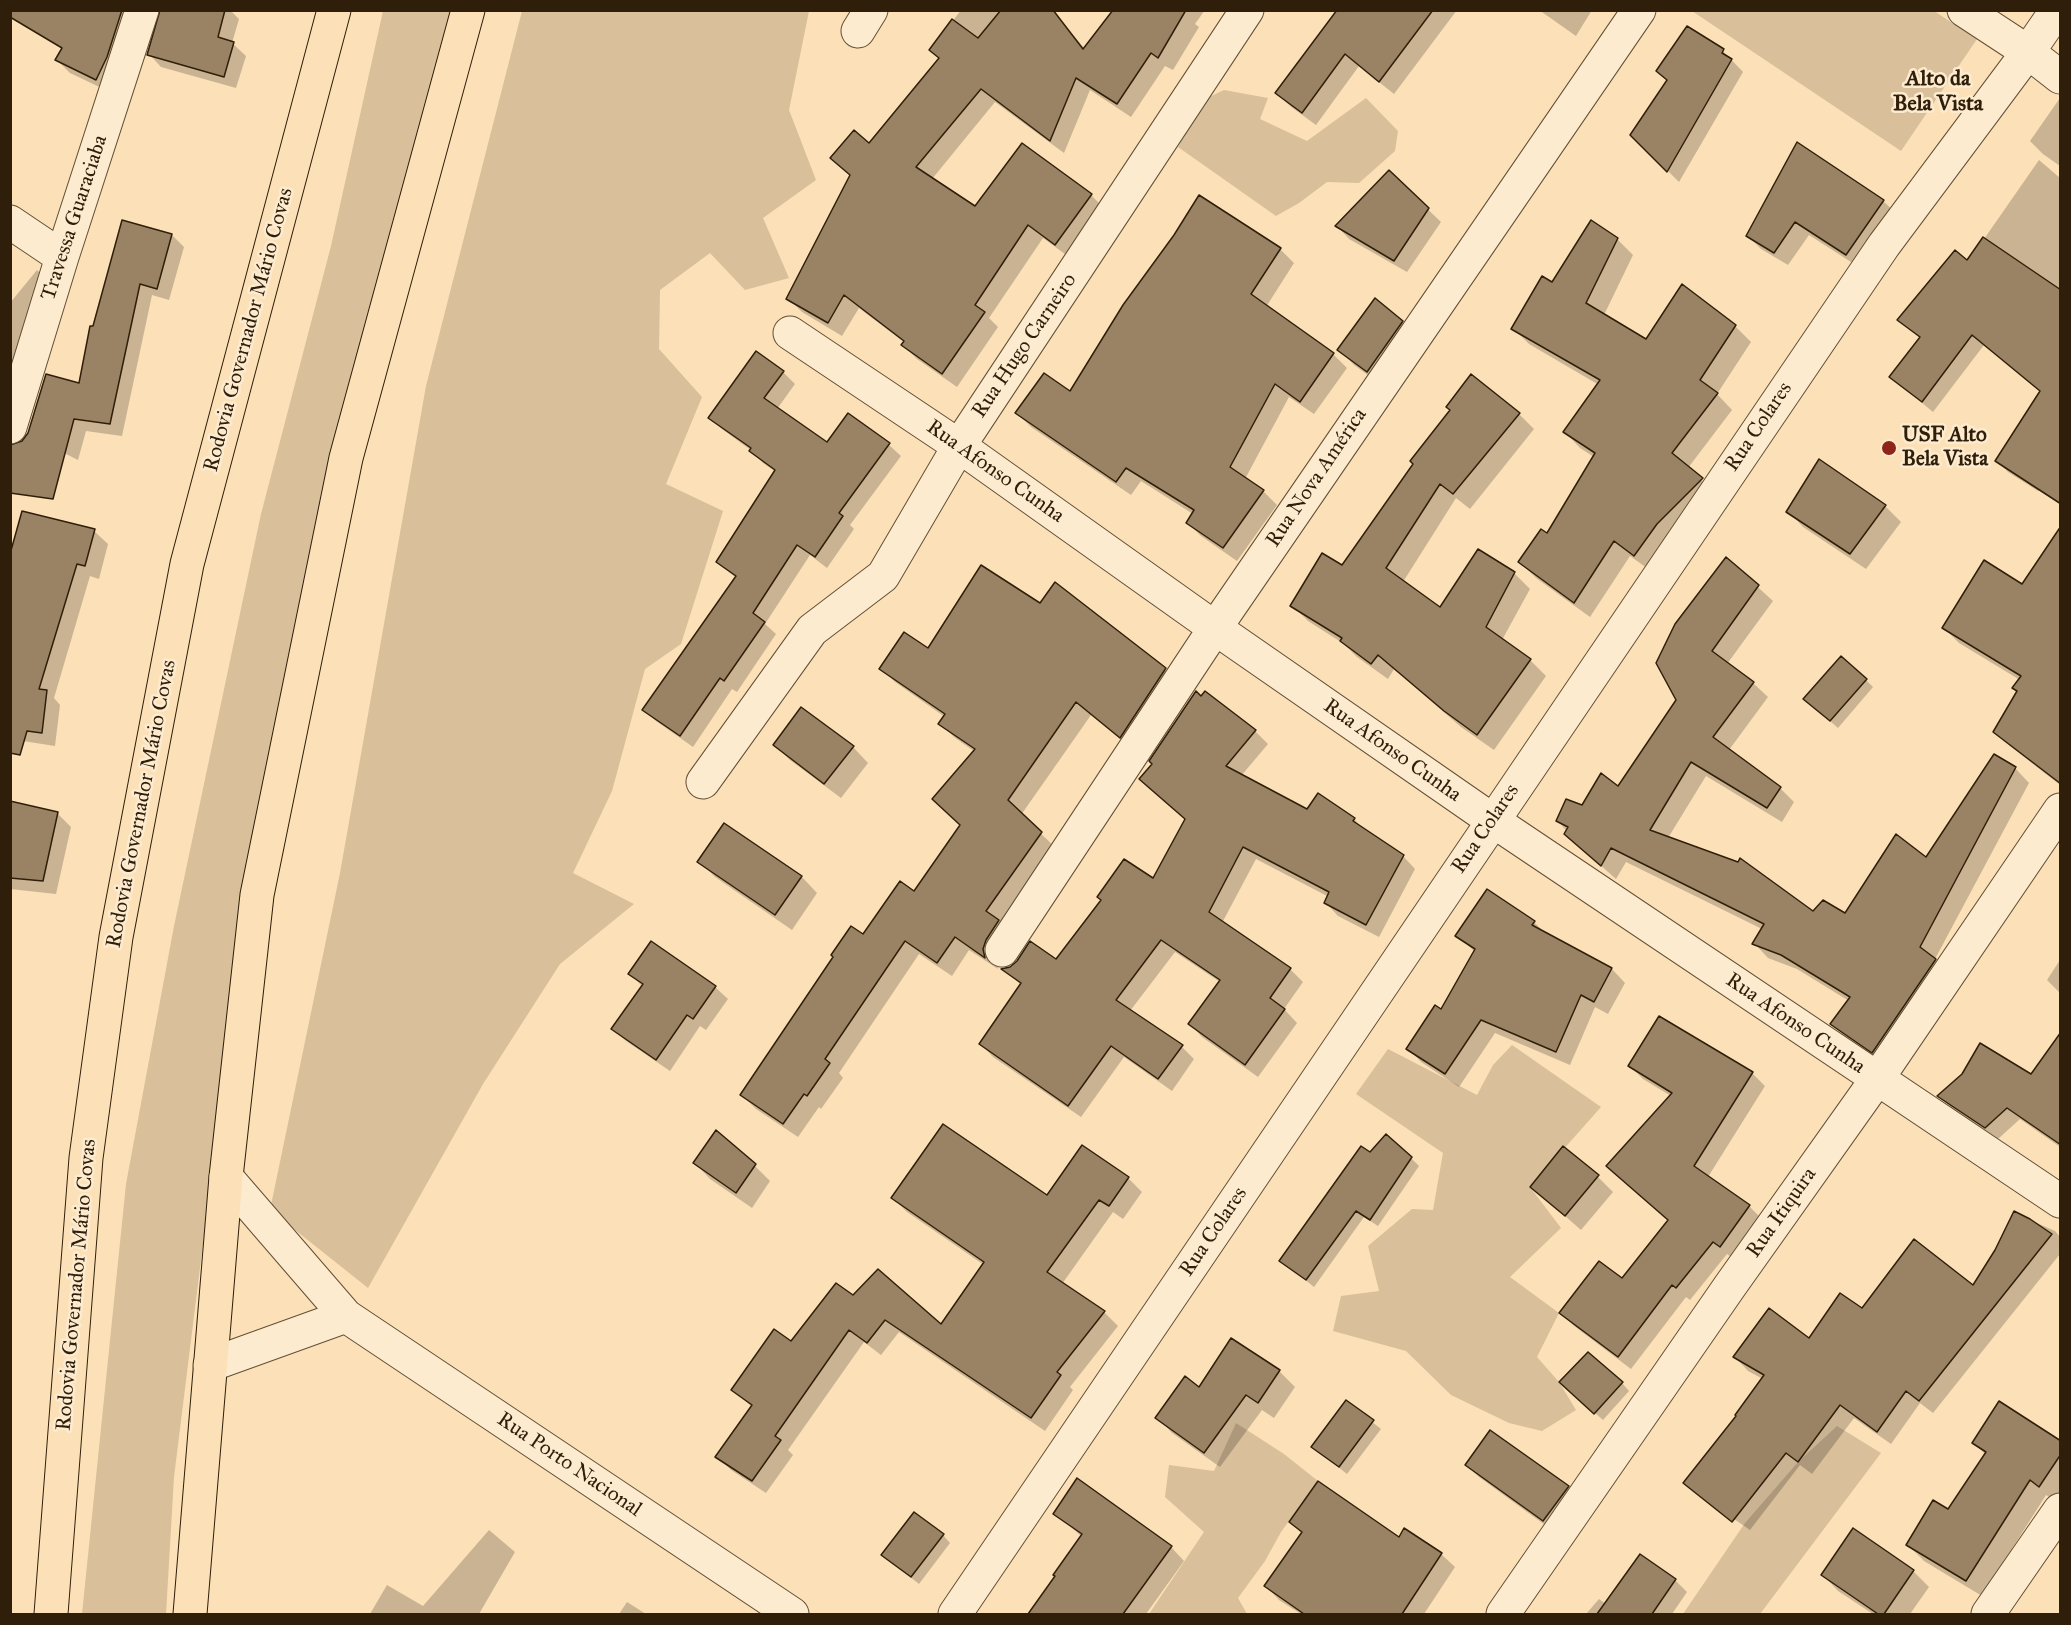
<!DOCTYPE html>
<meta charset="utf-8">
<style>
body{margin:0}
#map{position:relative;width:2071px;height:1625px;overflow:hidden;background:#fce0b7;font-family:"IM FELL Great Primer",serif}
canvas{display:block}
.frame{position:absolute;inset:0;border:12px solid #2f1f0a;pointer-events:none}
</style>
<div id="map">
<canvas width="2071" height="1625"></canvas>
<div class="frame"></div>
</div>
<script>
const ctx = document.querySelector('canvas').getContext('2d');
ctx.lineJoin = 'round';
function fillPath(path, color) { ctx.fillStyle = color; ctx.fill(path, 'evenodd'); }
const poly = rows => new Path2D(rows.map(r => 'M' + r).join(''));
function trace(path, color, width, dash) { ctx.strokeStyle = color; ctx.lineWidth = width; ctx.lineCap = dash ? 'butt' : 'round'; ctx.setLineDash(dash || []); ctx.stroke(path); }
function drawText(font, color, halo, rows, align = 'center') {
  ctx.font = font + ' "IM FELL Great Primer",serif'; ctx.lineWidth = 5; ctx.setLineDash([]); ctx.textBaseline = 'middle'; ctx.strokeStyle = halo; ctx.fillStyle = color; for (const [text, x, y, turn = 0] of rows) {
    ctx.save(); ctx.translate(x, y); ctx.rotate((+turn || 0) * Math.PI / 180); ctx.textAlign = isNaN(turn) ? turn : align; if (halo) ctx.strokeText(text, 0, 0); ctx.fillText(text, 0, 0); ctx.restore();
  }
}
const green = poly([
 [383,11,464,11,237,970,174,1477,166,1614,82,1614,126,1184,174,926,261,514,331,246],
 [522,11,809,11,789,110,816,180,763,218,789,278,745,290,710,253,660,290,659,349,702,397,666,484,723,511,681,644,645,669,612,791,573,873,634,904,560,964,483,1084,368,1288,270,1210,340,873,426,386],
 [1692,11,1934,11,1977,39,1901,151],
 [1224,90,1268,98,1260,119,1307,141,1366,98,1398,131,1395,151,1359,183,1327,182,1299,203,1276,216,1178,147,1193,115,1205,99],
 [1512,1045,1601,1107,1530,1187,1561,1228,1510,1277,1559,1313,1537,1357,1559,1382,1576,1410,1542,1431,1509,1423,1451,1395,1406,1351,1333,1331,1341,1296,1379,1291,1368,1246,1412,1209,1433,1210,1443,1153,1356,1094,1388,1049,1477,1095,1493,1065],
 [1236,1423,1284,1454,1318,1481,1281,1532,1265,1561,1238,1598,1247,1614,1149,1614,1204,1532,1165,1497,1169,1465,1214,1471],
 [1837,1426,1881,1453,1760,1614,1683,1614,1745,1523,1798,1462]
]);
const shadow = poly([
 [82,10,141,10,108,91,70,73,57,60],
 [162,10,230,10,239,19,232,43,246,56,236,88,161,67,149,54],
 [961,10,1049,10,1068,29,1085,49,1115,10,1205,10,1195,24,1199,27,1173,70,1165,66,1131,117,1090,90,1064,153,995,102,932,179,976,208,1091,195,1105,209,1069,257,1043,238,989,318,998,327,957,387,917,359,903,345,905,343,859,308,842,336,802,312,788,298,851,176,832,158,869,145,940,59,931,50],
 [1338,10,1457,10,1394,94,1359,66,1316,125,1290,106,1277,93],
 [1539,10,1592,10,1576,36],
 [1687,28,1723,51,1743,72,1679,182,1632,135,1668,81,1658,71],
 [2060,98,2060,166,2043,154,2030,141],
 [1798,144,1883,201,1897,214,1864,262,1851,262,1809,235,1788,265,1761,249,1748,236],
 [2039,160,2060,178,2060,457,2038,491,2008,472,1997,461,2041,392,1984,345,1933,412,1891,377,1921,339,1899,320,1968,262],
 [1389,172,1441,222,1407,272,1349,239,1337,226],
 [172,235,184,247,169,300,152,295,122,436,86,431,78,460,42,442,80,385,92,328],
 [1617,239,1633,255,1604,315,1647,341,1735,326,1751,342,1717,394,1732,410,1688,468,1717,495,1651,571,1630,556,1590,617,1536,578,1520,562,1548,536,1594,457,1580,448,1565,432,1599,385,1529,344,1513,328,1553,284],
 [1280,249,1294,263,1266,307,1333,354,1347,368,1314,414,1289,397,1245,479,1263,491,1277,505,1237,561,1201,536,1187,522,1193,514,1141,481,1131,495,1031,427,1017,413,1070,393],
 [37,270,53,285,10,427,10,303],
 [1402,322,1418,337,1383,386,1354,365,1339,349],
 [783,372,795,384,777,409,827,444,848,415,889,445,901,456,850,525,854,529,827,568,810,555,765,624,776,634,737,692,732,689,693,747,656,721,644,710,736,578,717,562,776,472,763,463,752,451,722,429,710,418],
 [1519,414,1534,429,1470,509,1456,498,1403,582,1441,609,1514,573,1530,589,1502,640,1530,660,1546,676,1494,750,1461,727,1394,669,1388,679,1357,657,1344,644,1308,621,1292,605,1343,567],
 [1885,506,1901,522,1866,569,1803,527,1788,511],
 [2060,529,2060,785,2010,746,1995,731,2018,692,2020,680,1959,643,1944,628,2022,586],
 [94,531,108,544,99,579,90,576,54,698,60,705,55,746,10,739,14,547],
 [1727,559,1773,601,1727,664,1753,683,1768,697,1729,750,1780,788,1794,802,1782,822,1706,776,1668,838,1813,913,1846,915,1926,860,2015,768,2029,783,1935,959,1950,974,1887,1066,1846,1038,1832,1024,1849,1001,1797,969,1768,958,1754,943,1762,929,1626,862,1616,879,1581,848,1558,821,1618,788,1678,700],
 [1041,605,1165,670,1179,684,1134,750,1091,715,1021,815,1055,847,997,964,998,969,969,950,952,976,919,954,839,1073,843,1078,821,1109,819,1107,798,1137,756,1109,742,1095,863,936,914,893,962,826,975,752,954,737,940,723,945,717,895,682,881,668],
 [1866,680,1873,687,1838,728,1813,706],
 [1205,693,1255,731,1268,744,1241,776,1307,811,1318,795,1354,819,1367,833,1403,856,1415,869,1379,937,1338,916,1326,903,1329,897,1256,859,1222,923,1290,969,1303,982,1284,1009,1297,1023,1258,1077,1202,1037,1190,1024,1220,982,1175,952,1130,1011,1182,1047,1194,1059,1172,1091,1124,1057,1081,1117,993,1057,981,1044,1021,985,1004,970,1057,961,1153,880,1186,820,1154,764],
 [775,745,853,747,868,763,841,798,790,760],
 [10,804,57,813,71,827,56,894,10,889],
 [725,825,802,877,817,893,792,930,715,877,699,861],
 [1534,922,1547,935,1612,969,1625,983,1608,1014,1595,1007,1570,1065,1495,1033,1459,1087,1421,1062,1408,1048,1442,1011,1475,952,1457,935],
 [2060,960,2060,993,2047,980],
 [630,974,715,987,728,999,706,1030,700,1026,670,1071,626,1041,613,1029,643,987],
 [2060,1047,2060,1147,2020,1119,1998,1139,1951,1108,1939,1096,2032,1076],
 [1630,1066,1752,1073,1765,1086,1708,1177,1749,1206,1762,1219,1734,1259,1727,1254,1690,1300,1686,1297,1631,1369,1574,1326,1561,1313,1622,1280,1669,1221,1671,1096,1643,1079],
 [1082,1147,1128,1178,1142,1192,1123,1219,1113,1212,1062,1284,1104,1312,1118,1326,1070,1387,1073,1390,1045,1431,899,1332,881,1355,864,1342,788,1450,793,1455,766,1493,731,1470,717,1456,752,1407,733,1390,791,1343,853,1297,941,1326,984,1265,907,1212,893,1198,1047,1197],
 [1370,1154,1411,1158,1419,1166,1378,1226,1364,1217,1314,1287,1281,1260],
 [695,1163,755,1166,770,1181,752,1208,710,1179],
 [1598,1177,1613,1192,1581,1230,1532,1187],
 [2014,1213,2055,1231,2060,1237,2060,1254,1933,1413,1920,1403,1891,1444,1854,1418,1812,1474,1800,1465,1750,1530,1699,1495,1738,1416,1763,1379,1748,1371,1735,1357,1809,1340,1862,1310,1974,1287,1997,1251],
 [1279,1371,1295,1387,1274,1418,1262,1410,1220,1467,1172,1433,1157,1417,1200,1389],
 [1622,1383,1629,1391,1603,1420,1569,1390],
 [1347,1402,1381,1429,1347,1474,1313,1447],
 [1974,1443,2060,1443,2060,1493,2056,1501,2046,1495,1982,1596,1924,1561,1908,1545,1949,1511,1986,1455],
 [1467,1465,1568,1487,1580,1500,1556,1533,1479,1477],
 [1061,1518,1171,1547,1184,1561,1146,1614,1029,1614,1082,1537],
 [1291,1522,1399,1539,1441,1554,1455,1567,1424,1614,1301,1614,1279,1600,1266,1586,1302,1534],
 [489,1530,515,1552,479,1614,370,1614,387,1585,423,1606],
 [1853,1530,1913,1571,1929,1587,1910,1614,1873,1614,1838,1591,1823,1575],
 [943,1535,950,1543,919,1584,891,1562],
 [1675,1580,1687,1592,1672,1614,1586,1614,1599,1599,1606,1604],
 [627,1602,646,1614,619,1614]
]);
const building = poly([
 [10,10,122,10,107,57,96,80,55,60,62,48,10,17,10,10],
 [160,10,225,10,218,37,234,42,224,77,147,55,160,10],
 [1001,10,1053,10,1083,49,1113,10,1186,10,1158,58,1151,53,1117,104,1076,78,1050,141,981,89,916,167,975,206,1022,143,1092,194,1055,245,1028,225,975,305,985,312,942,374,901,345,904,341,844,295,828,323,786,299,850,175,830,158,854,130,869,143,939,58,929,50,952,19,978,38,1001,10],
 [1337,10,1433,10,1379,82,1345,54,1302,113,1275,93,1337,10],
 [1687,26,1724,49,1722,53,1732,59,1667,172,1630,135,1667,80,1656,71,1687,26],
 [1797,142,1884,200,1846,255,1795,222,1774,253,1746,236,1797,142],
 [1389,170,1429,208,1394,261,1335,226,1389,170],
 [1199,195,1281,248,1251,294,1334,353,1300,402,1275,384,1230,467,1264,490,1223,548,1186,523,1194,510,1126,468,1116,482,1015,413,1044,373,1070,391,1123,305,1174,235,1199,195],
 [122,220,172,234,157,289,140,284,110,424,74,419,53,499,10,493,10,445,22,441,28,433,46,374,79,383,90,326,93,326,122,220],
 [1591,220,1618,238,1586,303,1646,339,1682,284,1736,325,1700,380,1718,393,1672,453,1703,478,1657,524,1634,556,1614,541,1574,603,1518,562,1541,529,1547,533,1595,453,1563,432,1600,380,1511,329,1542,276,1552,282,1591,220],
 [1983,237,2061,290,2061,504,1995,461,2040,391,1972,335,1922,402,1889,377,1920,337,1897,320,1955,250,1967,260,1983,237],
 [1375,298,1403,321,1367,372,1337,350,1375,298],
 [756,351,784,371,764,398,827,442,848,413,890,443,839,513,843,516,815,557,797,545,753,613,765,622,724,681,720,678,680,736,642,710,736,576,716,562,775,470,749,451,751,448,708,418,756,351],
 [1471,374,1520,413,1453,494,1440,484,1386,568,1440,607,1478,549,1515,572,1486,627,1531,659,1477,735,1444,711,1378,655,1371,664,1340,641,1342,638,1290,606,1322,553,1342,565,1413,464,1410,461,1450,410,1446,407,1471,374],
 [1819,459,1886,505,1850,554,1786,512,1819,459],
 [22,511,95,529,85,566,77,564,39,689,47,690,42,733,27,731,20,755,10,753,10,554,22,511],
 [2061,526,2061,784,1993,732,2017,691,2012,688,2021,676,1942,628,1984,560,2022,584,2061,526],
 [1726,557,1759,585,1712,651,1754,682,1713,737,1781,787,1767,808,1691,762,1650,830,1738,862,1740,858,1813,911,1823,900,1845,913,1896,834,1926,857,1994,754,2016,767,1920,947,1936,959,1872,1053,1830,1024,1850,997,1781,955,1752,944,1764,924,1611,848,1601,866,1564,834,1568,827,1556,821,1566,799,1582,805,1601,773,1618,786,1676,700,1656,663,1675,624,1726,557],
 [981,565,1040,603,1055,582,1166,668,1120,738,1076,702,1008,800,1042,832,986,911,999,920,986,940,983,949,985,958,955,937,937,963,905,941,825,1059,830,1063,807,1096,804,1094,783,1124,740,1095,833,957,831,955,851,926,863,934,900,881,914,891,960,825,932,799,975,749,938,724,945,714,879,669,904,632,928,648,981,565],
 [1841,656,1867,679,1830,721,1803,699,1841,656],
 [1196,691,1201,696,1205,691,1256,730,1226,766,1307,809,1318,793,1355,818,1353,821,1404,855,1366,925,1324,903,1329,892,1243,847,1209,912,1291,968,1270,998,1285,1009,1245,1065,1188,1024,1220,980,1161,940,1116,1000,1183,1045,1158,1079,1111,1046,1068,1106,979,1044,1021,983,1001,969,1010,967,1017,961,1030,941,1056,959,1101,900,1097,897,1124,859,1153,878,1185,819,1139,779,1152,764,1149,761,1196,691],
 [801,707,854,746,824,784,773,745,801,707],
 [10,801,58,812,43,881,10,878,10,801],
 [724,823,802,876,775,915,697,862,724,823],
 [1487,889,1535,921,1532,925,1612,968,1594,1002,1581,995,1556,1052,1481,1020,1445,1074,1406,1049,1435,1005,1441,1009,1475,949,1455,936,1487,889],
 [651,941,716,986,693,1019,687,1015,656,1060,611,1029,643,984,628,974,651,941],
 [1659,1016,1753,1072,1694,1166,1750,1205,1720,1247,1713,1242,1676,1288,1672,1285,1618,1357,1559,1313,1599,1261,1622,1278,1668,1220,1606,1166,1672,1093,1628,1066,1659,1016],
 [2061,1032,2061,1145,2007,1108,1985,1128,1937,1096,1962,1074,1980,1043,2031,1074,2061,1032],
 [943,1124,1047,1195,1082,1145,1129,1177,1109,1206,1099,1200,1047,1272,1105,1311,1057,1372,1061,1375,1031,1418,885,1320,867,1343,849,1330,775,1436,781,1440,752,1481,715,1457,752,1405,731,1390,774,1329,791,1341,836,1283,853,1295,878,1269,941,1324,984,1262,891,1198,943,1124],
 [716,1130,756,1164,736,1193,693,1163,716,1130],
 [1386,1134,1412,1157,1370,1220,1356,1211,1306,1280,1279,1261,1361,1146,1370,1152,1386,1134],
 [1563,1146,1599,1175,1565,1216,1530,1187,1563,1146],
 [2014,1211,2030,1219,2052,1234,1919,1401,1906,1391,1877,1432,1840,1405,1798,1462,1786,1453,1732,1522,1683,1483,1736,1416,1735,1415,1764,1375,1733,1357,1769,1308,1809,1338,1840,1293,1862,1308,1914,1239,1973,1285,1995,1250,2014,1211],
 [1231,1338,1280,1370,1258,1403,1246,1395,1204,1453,1155,1418,1185,1376,1199,1387,1231,1338],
 [1588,1352,1623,1382,1594,1414,1559,1382,1588,1352],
 [1346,1400,1374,1420,1339,1467,1311,1447,1346,1400],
 [1999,1401,2061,1441,2061,1454,2039,1487,2030,1480,1966,1581,1906,1545,1933,1500,1948,1509,1986,1452,1972,1443,1999,1401],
 [1490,1430,1569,1486,1543,1521,1465,1465,1490,1430],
 [1077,1478,1172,1546,1123,1614,1028,1614,1055,1576,1053,1575,1082,1534,1053,1514,1077,1478],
 [1318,1481,1399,1537,1404,1528,1442,1553,1402,1614,1304,1614,1264,1586,1302,1532,1289,1522,1318,1481],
 [914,1512,944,1534,911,1577,881,1555,914,1512],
 [1853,1528,1914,1570,1884,1614,1878,1614,1821,1575,1853,1528],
 [1640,1554,1676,1579,1652,1614,1597,1614,1640,1554]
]);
const street = poly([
 [1964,10,2028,52,2060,77],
 [858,31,871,10],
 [10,222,62,257],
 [790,333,959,446,1215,628,1492,820,2060,1201],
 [10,427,62,257,142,10],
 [703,782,812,630,883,576,959,446,1247,10],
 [1002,950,1215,628,1639,10],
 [226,1177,346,1316,792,1614],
 [210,1365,346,1316],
 [955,1614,1884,245,2028,52,2057,10],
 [1503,1614,1730,1286,1877,1079,2060,810],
 [1988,1614,2060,1510]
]);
const highway = poly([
 [51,1614,86,1158,116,937,187,564,334,10],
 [190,1614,226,1177,257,895,346,458,468,10]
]);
const markers = [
 [1889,448,8,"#8f2418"]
];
const streetNames = [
 ["Travessa Guaraciaba",75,218,-72],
 ["Rodovia Governador Mário Covas",249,330,-75],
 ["Rua Hugo Carneiro",1025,346,-56],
 ["Rua Colares",1759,427,-56],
 ["Rua Afonso Cunha",995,472,35],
 ["Rua Nova América",1317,478,-56],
 ["Rua Afonso Cunha",1392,751,35],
 ["Rodovia Governador Mário Covas",142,804,-79],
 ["Rua Colares",1486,829,-56],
 ["Rua Afonso Cunha",1795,1024,34],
 ["Rua Itiquira",1782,1213,-55],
 ["Rua Colares",1214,1232,-56],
 ["Rodovia Governador Mário Covas",77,1285,-85],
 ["Rua Porto Nacional",569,1465,34]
];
const poiNames = [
 ["USF Alto",1902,436],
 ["Bela Vista",1902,460]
];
const neighbourhoodNames = [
 ["Alto da",1938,80],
 ["Bela Vista",1938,105]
];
fillPath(green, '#d9bf9a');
fillPath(shadow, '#0003');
fillPath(building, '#9a8364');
trace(building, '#2f1f0a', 1.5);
trace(street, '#624f35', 35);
trace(highway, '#2f1f0a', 35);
trace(street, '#fdebd0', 33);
trace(highway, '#fce0b7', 33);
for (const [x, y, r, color] of markers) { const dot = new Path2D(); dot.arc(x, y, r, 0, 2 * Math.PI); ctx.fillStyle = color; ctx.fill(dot); trace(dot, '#fdebd0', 2); }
drawText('21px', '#2f1f0a', '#fdebd0', streetNames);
drawText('bold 21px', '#2f1f0a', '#fdebd0', poiNames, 'left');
drawText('bold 22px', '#2f1f0a', '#fdebd0', neighbourhoodNames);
</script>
